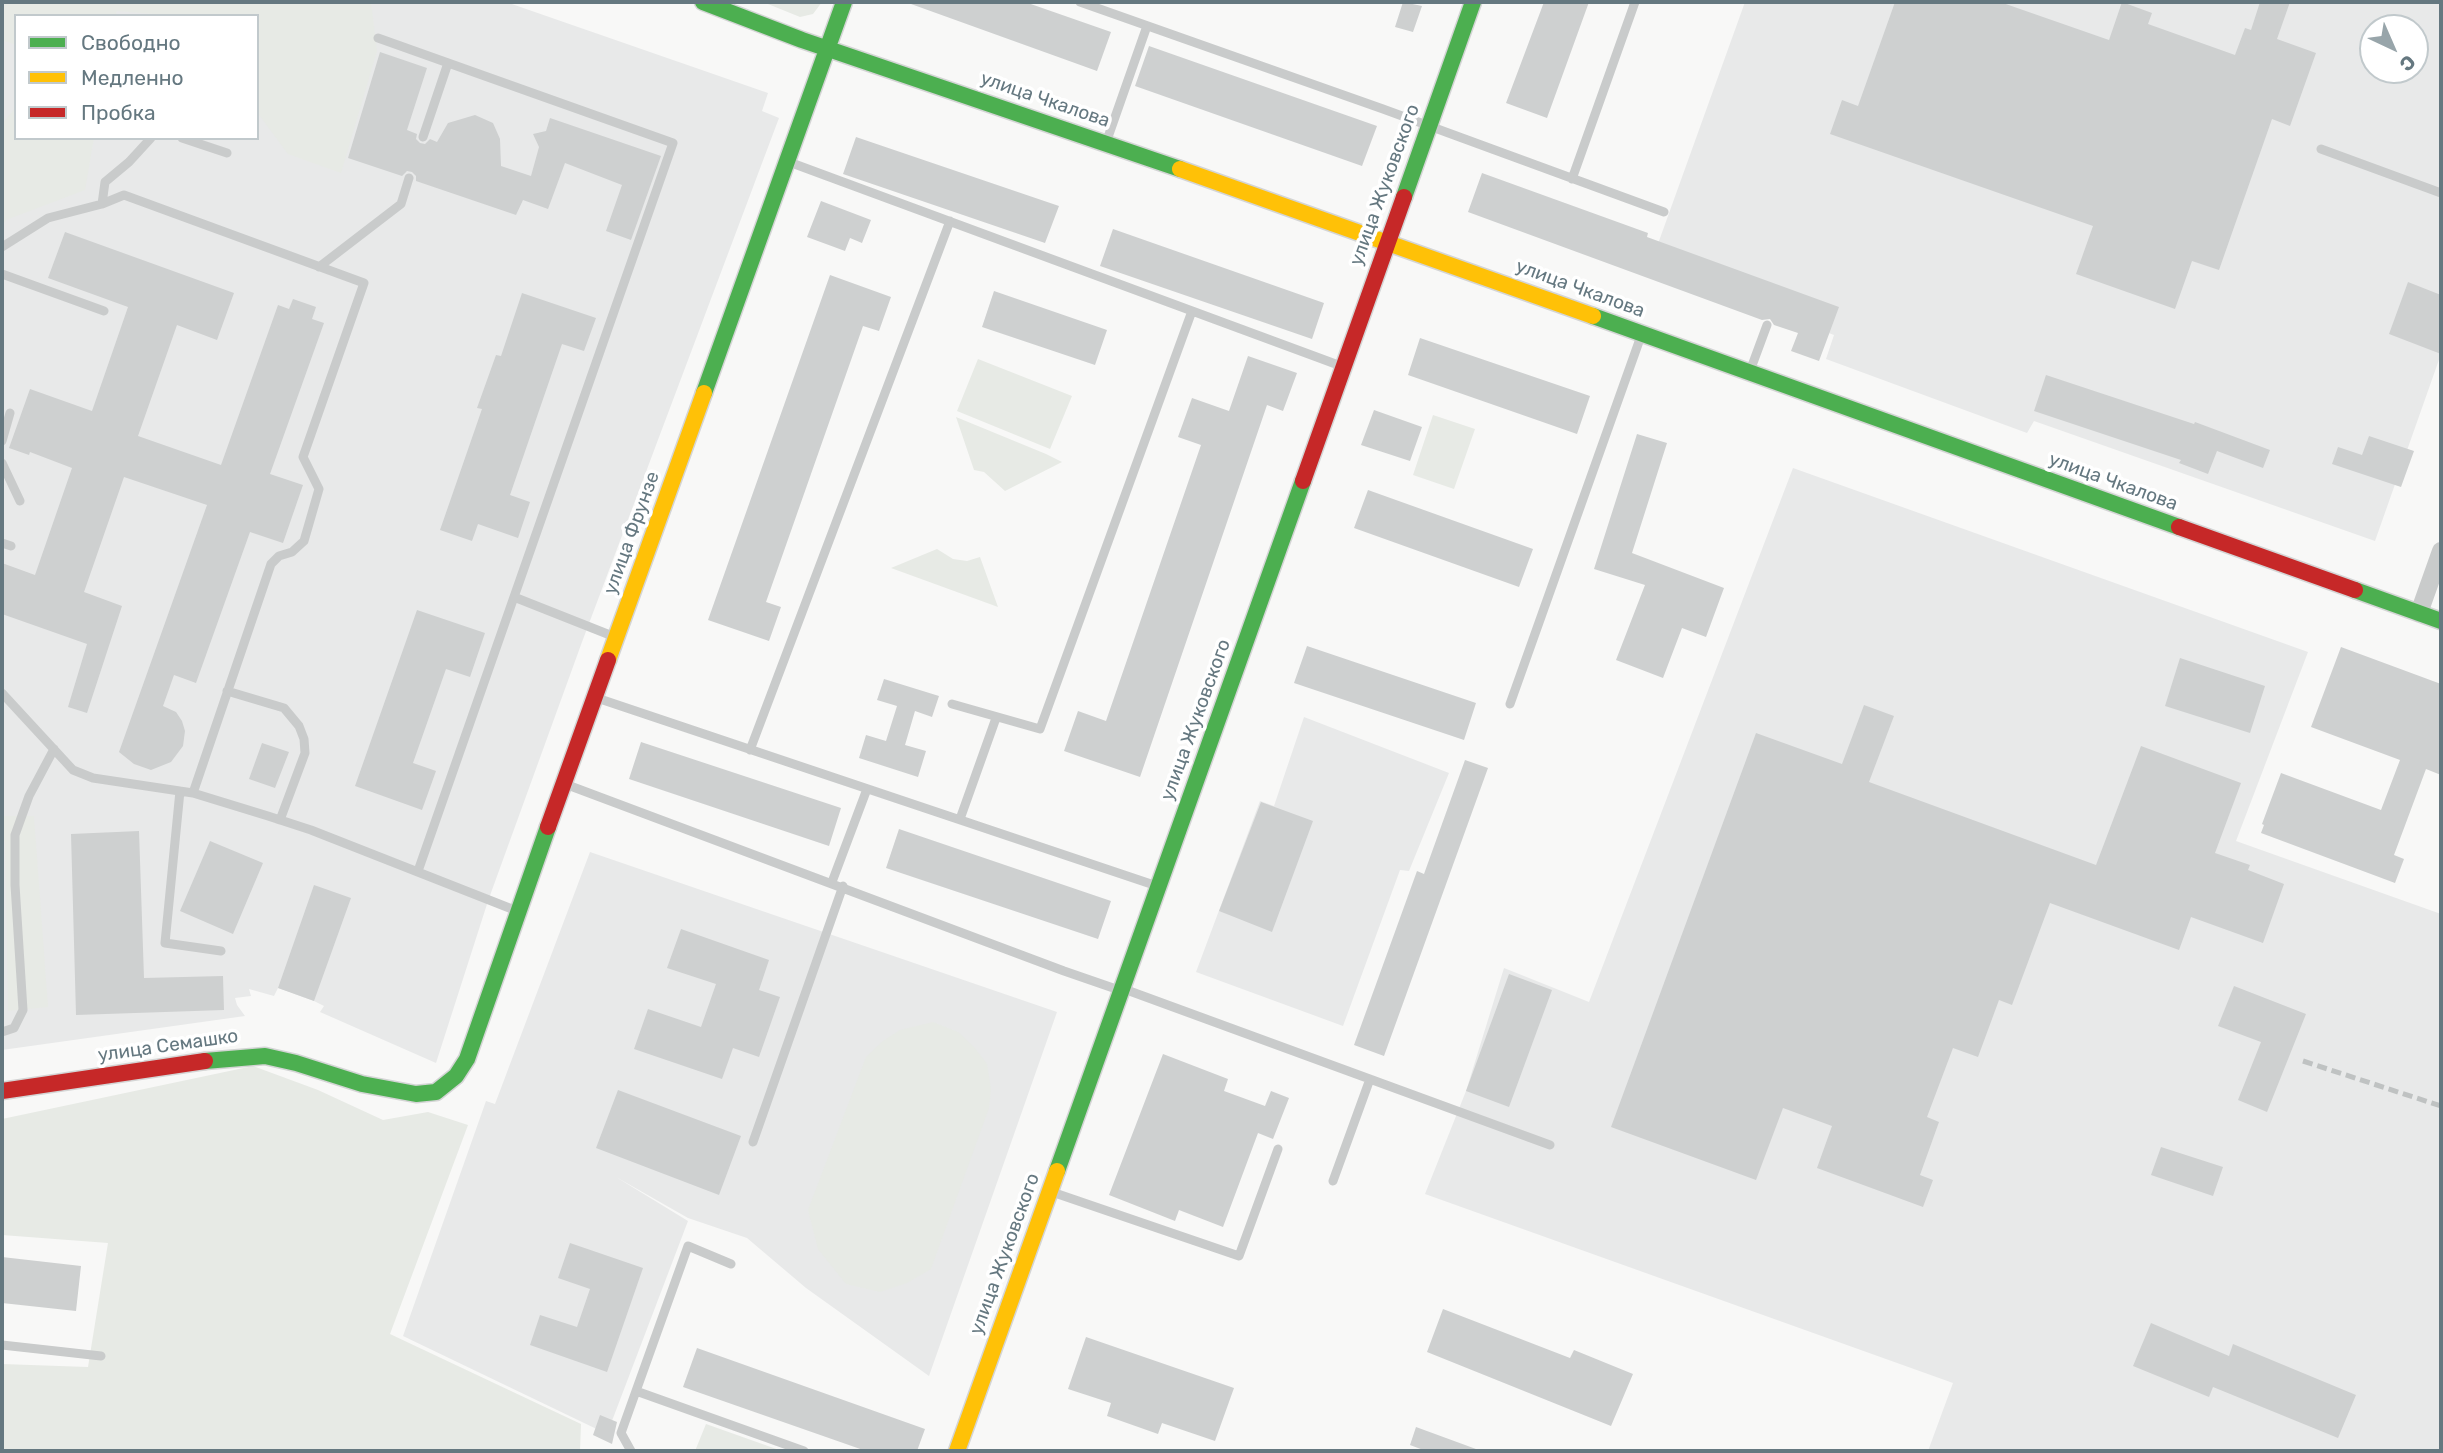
<!DOCTYPE html>
<meta charset="utf-8">
<style>
body{margin:0}
#map{position:relative;width:2443px;height:1453px;overflow:hidden;background:#f8f8f7;font-family:Rubik,sans-serif}
canvas{display:block}
.frame{position:absolute;inset:0;border:4px solid #657880;pointer-events:none}
.legend{position:absolute;left:14px;top:14px;width:245px;height:126px;box-sizing:border-box;background:#fff;border:2px solid #c1c9cc;margin:0;padding:9px 12px;list-style:none;font-size:21px;color:#657880}
.legend li{display:flex;align-items:center;gap:14px;height:35px}
.legend b{width:35px;border:2px solid #c1c9cc}
.north{position:absolute;left:2359px;top:14px;width:70px;height:70px;box-sizing:border-box;background:#fff;border:2px solid #c1c9cc;border-radius:50%;rotate:136deg;font-size:19px;font-weight:700;line-height:28px;text-align:center;color:#657880}
.north::after{content:'';display:block;margin:auto;width:24px;height:32px;background:#98a5aa;clip-path:polygon(50% 0,100% 100%,50% 72%,0 100%)}
</style>
<div id="map">
<canvas width="2443" height="1453"></canvas>
<div class="frame"></div>
<ul class="legend">
<li><b style="height:9px;background:#4caf50"></b>Свободно</li>
<li><b style="height:9px;background:#ffc107"></b>Медленно</li>
<li><b style="height:9px;background:#c62828"></b>Пробка</li>
</ul>
<div class="north">С</div>
</div>
<script>
const ctx = document.querySelector('canvas').getContext('2d');
ctx.lineJoin = 'round';
function fillPath(path, color) { ctx.fillStyle = color; ctx.fill(path, 'evenodd'); }
const poly = rows => new Path2D(rows.map(r => 'M' + r).join(''));
function trace(path, color, width, dash) { ctx.strokeStyle = color; ctx.lineWidth = width; ctx.lineCap = dash ? 'butt' : 'round'; ctx.setLineDash(dash || []); ctx.stroke(path); }
function drawText(font, color, halo, rows, align = 'center') {
  ctx.font = font + ' Rubik,sans-serif'; ctx.lineWidth = 7; ctx.setLineDash([]); ctx.textBaseline = 'middle'; ctx.strokeStyle = halo; ctx.fillStyle = color; for (const [text, x, y, turn = 0] of rows) {
    ctx.save(); ctx.translate(x, y); ctx.rotate((+turn || 0) * Math.PI / 180); ctx.textAlign = isNaN(turn) ? turn : align; if (halo) ctx.strokeText(text, 0, 0); ctx.fillText(text, 0, 0); ctx.restore();
  }
}
const built = poly([
 [2,2,506,2,768,93,762,111,779,118,582,642,488,901,436,1063,320,1012,324,1006,314,1001,278,988,274,996,249,989,251,996,235,998,237,1005,245,1016,2,1050],
 [16,16,257,16,257,138,16,138],
 [1745,2,2441,2,2441,354,2375,541,2034,421,2027,433,1826,359,1834,335,1650,266],
 [2373,28,2415,28,2415,70,2373,70],
 [1793,468,2308,652,2236,841,2441,914,2441,1451,1928,1451,1953,1383,1425,1194,1466,1091,1504,968,1589,1002],
 [1304,717,1449,773,1409,871,1400,870,1343,1026,1196,972,1260,801,1274,806],
 [590,852,1057,1012,929,1376,806,1288,747,1238,688,1218,616,1177,688,1221,607,1434,403,1336,486,1101,495,1104]
]);
const green = poly([
 [2,2,371,2,377,51,341,173,288,154,257,112,257,16,177,16,117,11,115,16,16,16,16,45,2,40],
 [763,2,822,2,813,14,800,17],
 [16,107,16,138,94,138,85,190,6,220,2,225,2,124],
 [978,359,1072,396,1050,449,957,411],
 [1433,415,1475,429,1454,489,1413,475],
 [956,417,1046,454,1062,462,1005,491,984,472,974,470],
 [937,549,953,559,967,561,980,557,998,607,891,568],
 [2,816,34,816,48,1007,8,1011,5,841,2,841],
 [933,1022,958,1032,974,1047,987,1064,991,1089,989,1108,931,1269,907,1283,880,1292,846,1284,818,1249,808,1210,866,1057,883,1041,900,1030],
 [253,1066,318,1090,383,1120,428,1112,468,1125,390,1334,581,1424,580,1451,2,1451,2,1364,88,1367,108,1243,2,1235,2,1119],
 [706,1424,782,1451,695,1451]
]);
const building = poly([
 [911,2,1025,2,1111,32,1097,71,911,4],
 [1403,2,1422,6,1413,32,1395,27],
 [1544,2,1589,2,1547,118,1506,103],
 [1895,2,2000,2,2109,40,2122,2,2152,13,2148,24,2235,55,2245,28,2251,30,2260,2,2290,2,2277,39,2316,53,2290,126,2272,119,2219,270,2192,261,2175,309,2076,274,2093,226,1830,134,1842,100,1858,106],
 [1149,46,1377,126,1362,166,1135,86],
 [380,52,427,68,407,130,417,134,416,139,420,143,425,144,430,139,437,142,448,123,475,115,493,123,500,139,501,166,531,176,539,147,533,134,546,131,550,118,661,156,631,240,606,231,622,185,565,163,548,209,523,200,516,215,416,181,416,176,412,172,407,171,402,176,348,158],
 [856,137,1059,206,1045,243,843,174],
 [1482,173,1648,233,1647,237,1839,307,1819,361,1791,351,1798,333,1774,325,1770,319,1762,320,1468,212],
 [821,201,871,220,862,243,850,238,845,251,807,237],
 [1113,229,1324,303,1312,339,1100,266],
 [65,232,234,293,217,340,177,325,138,436,221,465,278,305,289,309,293,299,316,307,312,319,324,323,270,474,303,485,283,543,250,532,196,683,174,675,163,706,176,712,182,721,185,731,183,746,171,762,151,770,134,764,119,752,207,505,124,477,84,592,122,606,87,713,68,707,87,644,2,614,2,563,35,575,72,468,30,452,29,455,9,448,30,389,92,411,128,307,48,278],
 [830,275,891,297,879,331,863,326,766,602,781,607,769,641,708,620],
 [2408,282,2441,295,2441,354,2389,334],
 [994,291,1107,330,1095,365,982,327],
 [522,293,596,318,584,351,562,344,510,495,530,502,518,538,478,524,472,541,440,530,482,409,477,408,496,355,501,356],
 [1420,338,1590,396,1577,434,1408,375],
 [1248,356,1297,373,1283,411,1267,405,1140,777,1064,751,1078,711,1106,721,1201,445,1178,437,1192,398,1229,411],
 [2046,375,2194,424,2195,422,2270,450,2263,468,2217,451,2208,474,2179,463,2181,460,2034,411],
 [1374,410,1422,427,1410,461,1361,445],
 [1637,434,1667,443,1632,553,1724,588,1706,637,1682,628,1663,678,1616,660,1645,585,1594,569],
 [2369,436,2414,451,2401,487,2332,464,2338,447,2362,455],
 [1368,490,1533,549,1519,587,1354,528],
 [417,610,485,633,470,677,446,669,413,763,436,771,422,810,355,786],
 [1307,646,1476,703,1464,740,1294,683],
 [2341,647,2441,684,2441,775,2426,769,2394,855,2404,859,2395,883,2261,833,2264,825,2262,824,2281,773,2381,810,2400,760,2311,727],
 [2180,658,2265,686,2250,733,2165,706],
 [884,679,939,696,932,717,915,711,905,745,926,751,918,777,859,758,866,735,886,741,897,706,877,700],
 [1864,705,1894,716,1869,782,2096,865,2141,746,2241,783,2215,853,2250,865,2248,870,2284,884,2263,943,2191,917,2179,950,2050,903,2012,1005,1999,1000,1978,1057,1953,1048,1927,1117,1939,1122,1920,1175,1933,1180,1923,1207,1817,1168,1832,1126,1783,1108,1756,1180,1611,1127,1756,733,1842,764],
 [641,742,841,808,829,846,629,779],
 [262,743,289,752,275,788,249,779],
 [1465,760,1488,768,1384,1056,1354,1045,1417,871,1424,874],
 [1261,802,1313,821,1272,932,1219,911],
 [899,829,1111,901,1098,939,886,868],
 [139,831,144,978,223,976,224,1010,76,1015,71,834],
 [210,841,263,863,233,934,180,911],
 [314,885,351,898,314,1001,278,988],
 [681,929,769,960,759,990,780,997,759,1057,733,1048,722,1079,634,1049,648,1009,701,1027,716,984,667,968],
 [1509,974,1552,990,1509,1107,1466,1091],
 [2234,986,2306,1014,2267,1112,2238,1100,2261,1042,2218,1026],
 [1163,1054,1228,1079,1224,1091,1265,1106,1271,1091,1289,1098,1273,1139,1258,1133,1223,1227,1179,1210,1175,1221,1109,1195],
 [618,1090,741,1136,719,1195,596,1148],
 [2161,1147,2223,1167,2213,1196,2151,1175],
 [570,1243,643,1268,607,1372,530,1345,540,1315,577,1327,590,1289,558,1278],
 [2,1257,81,1266,76,1311,2,1303],
 [1443,1309,1570,1358,1574,1350,1633,1374,1611,1426,1427,1352],
 [2151,1323,2229,1356,2233,1344,2356,1395,2338,1438,2213,1387,2209,1397,2133,1366],
 [1086,1337,1234,1388,1215,1441,1162,1423,1158,1434,1107,1416,1111,1403,1068,1389],
 [697,1348,925,1429,917,1451,866,1451,683,1387],
 [600,1415,617,1422,612,1444,593,1435],
 [1416,1427,1476,1449,1475,1451,1426,1451,1410,1445]
]);
const lane = poly([
 [1080,2,1383,109,1664,212],
 [378,38,673,143,418,871],
 [423,137,448,63],
 [182,138,227,153],
 [1107,140,1147,26],
 [2321,149,2441,193],
 [789,162,1341,366],
 [1572,179,1635,2],
 [102,204,124,195,364,283,303,457,319,489,304,541,292,552,279,556,271,564,193,793],
 [2,247,48,218,102,204,105,182,129,162,151,138],
 [319,267,401,204,409,178],
 [2,274,104,311],
 [1750,371,1767,325],
 [2,441,10,413],
 [2,463,20,501],
 [2,543,11,546],
 [514,597,615,637],
 [227,691,284,708,299,726,304,739,305,753,280,820,277,819],
 [2,693,73,770,93,778,193,793,268,816,311,830,517,911],
 [597,698,1157,886],
 [952,704,1040,729,1192,311],
 [1510,704,1641,336],
 [750,750,950,221],
 [565,784,1064,971,1119,990],
 [180,791,165,943,221,951],
 [960,819,996,718],
 [832,882,867,789],
 [1124,989,1550,1145],
 [2,1032,14,1028,23,1010,15,885,15,835,29,796,54,749],
 [753,1142,843,886],
 [1333,1181,1370,1079],
 [1052,1192,1239,1256,1278,1149],
 [731,1264,688,1246,636,1391,804,1451],
 [2,1345,101,1356],
 [631,1451,621,1433,636,1391]
]);
const street = poly([
 [2419,613,2441,551]
]);
const fast = poly([
 [703,2,802,40,1180,169],
 [1404,197,1473,2],
 [1593,316,2179,527],
 [704,393,844,2],
 [2355,590,2441,621],
 [205,1061,265,1056,296,1063,362,1084,416,1094,436,1092,456,1076,467,1059,548,827],
 [1057,1171,1303,481]
]);
const slow = poly([
 [1180,169,1593,316],
 [608,660,704,393],
 [957,1451,1057,1171]
]);
const jam = poly([
 [1303,481,1404,197],
 [2179,527,2355,590],
 [548,827,608,660],
 [2,1091,205,1061]
]);
const rail = poly([
 [2303,1061,2441,1106]
]);
const streetNames = [
 ["улица Чкалова",1045,100,19],
 ["улица Жуковского",1385,185,-70],
 ["улица Чкалова",1580,289,20],
 ["улица Чкалова",2113,482,20],
 ["улица Фрунзе",632,533,-70],
 ["улица Жуковского",1196,720,-70],
 ["улица Семашко",168,1046,-8],
 ["улица Жуковского",1005,1254,-70]
];
fillPath(built, '#e8e9e9');
fillPath(green, '#e7eae5');
fillPath(building, '#ced0d0');
trace(fast, '#d4d5d5', 19);
trace(slow, '#d4d5d5', 19);
trace(jam, '#d4d5d5', 19);
trace(lane, '#c9cbcb', 9);
trace(street, '#c9cbcb', 18);
trace(fast, '#4caf50', 16);
trace(slow, '#ffc107', 16);
trace(jam, '#c62828', 16);
trace(rail, '#bfc2c2', 5, [10, 5]);
drawText('19px', '#657880', '#fff', streetNames);
</script>
